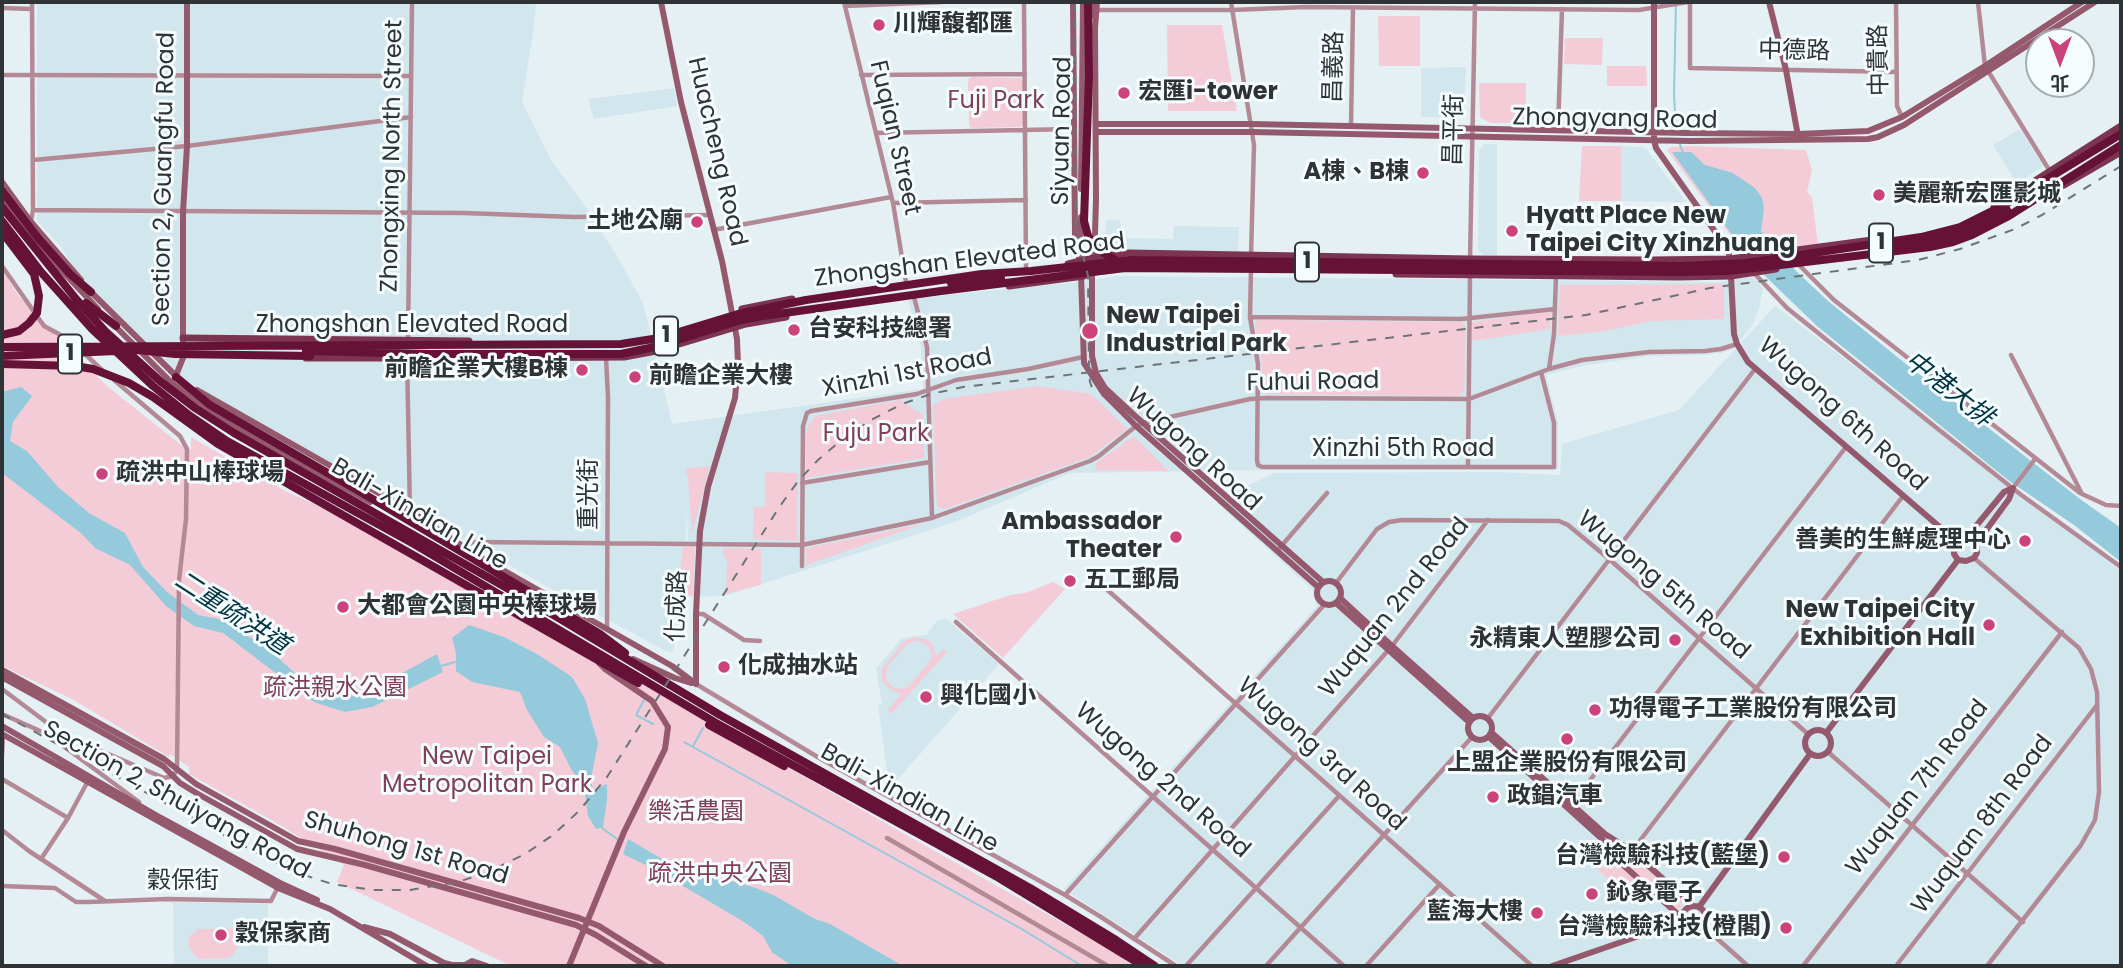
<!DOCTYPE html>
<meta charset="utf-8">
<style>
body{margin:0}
#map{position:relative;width:2123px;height:968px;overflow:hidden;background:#e4f0f4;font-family:Poppins,"Noto Sans TC",sans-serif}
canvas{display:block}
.frame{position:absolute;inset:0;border:4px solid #2f3335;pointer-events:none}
.north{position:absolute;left:2025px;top:28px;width:70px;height:70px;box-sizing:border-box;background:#f5fcfe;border:2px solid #a6acae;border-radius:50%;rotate:180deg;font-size:19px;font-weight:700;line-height:28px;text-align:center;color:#2f3335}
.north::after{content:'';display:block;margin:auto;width:24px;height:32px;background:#cc427a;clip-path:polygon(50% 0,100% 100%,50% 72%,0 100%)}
</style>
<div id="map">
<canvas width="2123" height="968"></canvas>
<div class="frame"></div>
<div class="north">北</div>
</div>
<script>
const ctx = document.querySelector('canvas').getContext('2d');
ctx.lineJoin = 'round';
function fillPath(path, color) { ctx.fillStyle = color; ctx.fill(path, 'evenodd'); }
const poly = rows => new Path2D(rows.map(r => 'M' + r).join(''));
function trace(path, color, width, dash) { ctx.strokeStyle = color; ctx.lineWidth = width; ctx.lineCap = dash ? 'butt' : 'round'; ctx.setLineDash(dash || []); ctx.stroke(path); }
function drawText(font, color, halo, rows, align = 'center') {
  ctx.font = font + ' Poppins,"Noto Sans TC",sans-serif'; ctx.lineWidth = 6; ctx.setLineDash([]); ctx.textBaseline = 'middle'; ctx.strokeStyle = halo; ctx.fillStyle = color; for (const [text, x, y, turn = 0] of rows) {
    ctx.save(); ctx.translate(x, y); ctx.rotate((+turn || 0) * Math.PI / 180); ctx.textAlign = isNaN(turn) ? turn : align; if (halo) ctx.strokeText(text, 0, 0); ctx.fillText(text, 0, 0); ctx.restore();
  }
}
const built = poly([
 [37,2,536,2,534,27,522,102,551,160,588,210,617,256,643,303,672,424,923,389,921,347,908,300,955,294,1070,283,1117,276,1720,282,1753,276,1763,288,1759,309,1751,327,1733,349,1721,353,1701,355,1649,356,1582,366,1546,375,1558,423,1558,470,1272,470,1070,473,955,522,724,596,682,597,688,536,686,511,686,536,678,617,673,652,666,651,575,602,274,433,181,377,75,271,60,245,37,221],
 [1466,67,1464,117,1421,117,1421,68],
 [674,88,677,106,594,119,588,99],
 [2020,129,2043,166,2017,184,1993,145],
 [1484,144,1497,144,1497,255,1483,255,1478,250,1479,150],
 [1621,146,1641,147,1647,150,1686,202,1621,201],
 [1106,220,1120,220,1123,238,1173,239,1174,226,1239,227,1238,252,1111,250,1105,248],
 [1775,306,2121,569,2121,966,1183,966,1064,889,1317,606,1313,596,1313,590,1216,502,1273,473,1497,472,1560,475,1562,444,1679,410],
 [945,618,999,664,892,786,887,772,878,705,882,704,876,669,902,638,926,635,937,621],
 [173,902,268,904,268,966,174,966]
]);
const green = poly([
 [1378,16,1420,16,1420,66,1379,66],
 [1167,25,1222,25,1237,111,1168,111],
 [1565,38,1603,38,1602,65,1564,64],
 [1607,66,1646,66,1647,86,1607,86],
 [971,77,1021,78,1023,81,1023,125,1020,127,971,128,969,125,968,80],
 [1479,83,1526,83,1526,123,1490,123,1480,117],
 [1582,146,1621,146,1621,201,1579,201],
 [1690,146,1806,150,1812,170,1807,192,1812,197,1818,245,1746,256,1667,150,1671,147],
 [2,270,18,295,107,386,185,448,191,450,191,437,285,491,381,533,892,827,1113,951,1133,966,511,966,337,882,344,865,275,822,189,774,189,767,170,754,169,757,72,699,2,666],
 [1724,284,1724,319,1651,321,1605,331,1558,336,1560,285],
 [1551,311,1550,329,1472,341,1472,322],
 [1259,320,1462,322,1466,327,1464,392,1458,396,1265,394,1262,388,1262,363,1255,326,1256,321],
 [1038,386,1091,394,1127,429,1090,457,945,509,937,507,933,405,943,399],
 [900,400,923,415,924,458,806,478,806,436,808,426,815,416],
 [1134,436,1168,471,1096,470,1095,464],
 [710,466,692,534,688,477,685,469],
 [765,472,798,473,797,541,753,539,754,507,765,507],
 [926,523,806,565,806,548],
 [683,546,695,547,693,595,678,595],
 [723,548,761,549,761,585,726,594,727,559,723,556],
 [1053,582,1065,589,1003,658,953,614,1010,595,1025,593],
 [915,637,928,640,933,645,936,656,944,649,947,652,891,714,888,710,902,694,894,692,885,685,882,679,882,669,903,642],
 [915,641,920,641,928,646,932,655,931,660,909,686,904,689,894,688,887,681,886,677,887,667,906,645],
 [1606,849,1635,879,1623,892,1592,865],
 [1633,856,1682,901,1681,908,1676,909,1626,865],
 [249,928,248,932,234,932,238,947,232,956,228,958,198,959,189,948,188,939,197,929]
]);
const water = poly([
 [1672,152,1691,152,1705,165,1733,173,1755,188,1762,198,1764,209,1761,231,1796,271,1828,301,1906,364,2080,499,2121,528,2121,562,2074,525,2008,480,1818,327,1763,274,1746,254],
 [21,387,32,396,13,422,10,441,27,451,58,487,89,513,125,533,143,567,167,592,198,615,219,619,266,647,296,674,318,690,330,695,344,698,366,693,437,654,443,672,372,707,345,712,314,702,223,633,194,626,166,606,130,565,95,548,82,534,2,473,2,392],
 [469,625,504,637,537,654,572,677,585,699,598,743,591,779,581,783,571,769,560,747,544,737,527,710,520,692,472,682,456,671,456,653,452,638],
 [607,784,607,800,603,827,596,829,588,816,585,794],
 [628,839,669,863,756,888,773,895,815,919,830,924,903,966,792,966,772,952,763,936,744,922,656,870,623,854]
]);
const stream = poly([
 [1676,130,1674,95,1676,2],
 [1679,142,1683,153],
 [441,666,455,662],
 [644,700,636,715,653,724],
 [684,742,1020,928,1082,966],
 [693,746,703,728],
 [589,778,592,789],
 [601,825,602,828,617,839]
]);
const street = poly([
 [844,2,893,203,906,282],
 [1024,2,1026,268],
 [1231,2,1254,145,1251,256],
 [1690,2,1690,68,1897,72],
 [1896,2,1897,106,1902,117],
 [1978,2,1985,66,2059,186],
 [845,6,942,2],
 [2,8,32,9],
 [1097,10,1231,10,1306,7,1639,10,1688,2],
 [2,75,411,76],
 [861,75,1025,74],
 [1351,126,1353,9],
 [1558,130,1562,9],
 [876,133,1074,129],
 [33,160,187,146,411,117],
 [893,203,1026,200],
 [33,210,464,213,574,217,710,215],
 [31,221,33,210,32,2],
 [713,230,891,197],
 [1470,260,1475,2],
 [1797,263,1834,300,2080,493,2106,505,2121,506],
 [2,266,44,326,70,340,76,346],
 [1251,269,1250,317,1258,364,1257,460,1258,465,1262,467,1554,467,1554,423,1541,372],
 [1754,273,1787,308,1933,425,2020,494,2121,567],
 [914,297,927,347,932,518],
 [1250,317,1461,319,1555,309],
 [408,340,412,2],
 [85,354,102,370],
 [2011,355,2082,494],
 [407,356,410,512],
 [606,358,608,397,607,628],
 [1549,369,1554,334,1556,276],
 [1468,467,1470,276],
 [802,483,930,462],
 [2013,488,2035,459],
 [466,548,472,542,802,545,932,518,1090,461,1099,456,1136,426,1143,423,1250,399,1267,398,1469,399,1549,369,1582,360,1649,352,1705,351,1721,349,1737,344],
 [1277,551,1327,493],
 [1974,558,2079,648,2091,669,2097,692,2099,792,2095,820,2081,845,1987,966],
 [802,566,803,426,807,413,811,411,917,394,956,380,1028,369,1083,357],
 [1086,571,1532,966],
 [1336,583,1377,529,1389,522,1402,520,1559,521,1568,525,1609,559,1808,734],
 [696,614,703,614,744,640,760,641],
 [956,622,1344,966],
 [696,684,821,759,1065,895,1101,917,1176,966],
 [2,689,62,734,164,778,173,776,177,770,179,580,186,519,187,449,180,436,114,380],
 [2,714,47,734,139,802],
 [1488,718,1755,369],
 [1828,752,2023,922],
 [2,755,3,736],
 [2,779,68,818],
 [1571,805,1846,447],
 [2,830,29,851,105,901],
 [887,838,1108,966],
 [41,859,68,818,88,781],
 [1622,864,1903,496],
 [2,886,55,888,76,902,89,902,167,899,271,901,278,887],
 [1065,895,1324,605],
 [1703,926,1748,966],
 [1134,939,1392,646,1488,520],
 [1186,966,1339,796],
 [1266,966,1472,737],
 [1366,966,1440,884],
 [1803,966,2062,632],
 [1896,966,2097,705]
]);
const secondary = poly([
 [661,2,681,102,722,261,737,339,738,365,735,398,708,487,700,531,696,614,696,684],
 [1073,2,1075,236,1080,263],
 [1092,2,1094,16],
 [1097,2,1095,28,1096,199,1094,267,1092,274,1092,356,1096,373,1105,388,1134,415,1323,582],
 [1654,2,1654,140,1656,148,1728,250,1730,259],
 [1769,2,1786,70,1798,136],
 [1096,124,1251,124,1687,133,1798,134,1868,131,1902,117,1985,66,2082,2],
 [1096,132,1252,132,1691,141,1868,139,1878,137,1904,125,2095,2],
 [2,182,31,222,81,280],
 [1081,189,1083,2],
 [2,199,35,242,98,309],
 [1080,256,1081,217],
 [1081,274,1084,363,1104,394,1136,426,1318,587],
 [1731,276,1734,334,1737,344,1748,362,1956,541],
 [90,291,179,379],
 [113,324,172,383,204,408,233,426,370,502],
 [183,341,183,212,187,146,187,2],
 [175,378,183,358,183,352],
 [197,390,410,511,473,553,672,666,696,684],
 [1967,537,2004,492,2013,488],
 [1976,544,2009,499,2013,488],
 [1958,560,1954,554,1954,544,1959,539,1967,537],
 [1958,560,1966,561,1974,558,1977,553,1976,544],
 '1317 593a12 12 0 1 1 24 0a12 12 0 1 1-24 0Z',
 [1340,598,1392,646,1473,718],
 [1336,603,1469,722],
 [633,659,675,678,691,683],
 [2,670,164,759,196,784,298,841,335,849,579,918,599,926,663,966],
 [2,677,163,766,180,783,198,794,297,849,365,865,576,925,596,935,646,966],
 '1468 728a12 12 0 1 1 24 0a12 12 0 1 1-24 0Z',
 [2,726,161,818,280,883,317,900],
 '1805 743a13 13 0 1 1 26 0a13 13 0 1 1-26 0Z',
 [1492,733,1605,834,1632,851,1692,905],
 [1826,733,1958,560],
 [2,734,278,888,330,909,427,966],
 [1489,737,1601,838,1622,864,1681,917],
 '1682 918a12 12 0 1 1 24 0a12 12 0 1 1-24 0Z',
 [1699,907,1810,754],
 [364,927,390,934,444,963,452,965,463,965],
 [463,966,472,961,487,966],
 [569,966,624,832,665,749,668,727,652,701,605,669,599,663],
 [1552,966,1682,921]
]);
const primary = poly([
 [2064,185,2121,152],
 [1994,207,2121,126],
 [1068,264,1102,256,1129,253,1470,259,1651,260,1730,259,1872,240],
 [1396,274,1679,277,1731,276,1776,269],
 [1009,286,1084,276],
 [742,309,792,299],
 [183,338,469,341],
 [306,358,427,358],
 [484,358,624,357,656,351,746,324,786,317]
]);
const highway = poly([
 [1088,2,1089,76,1084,221,1088,236,1092,242,1102,252,1117,261],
 [2,191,38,238,70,274,91,292],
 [2,207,76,299,105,331,160,381,195,408,234,433,542,608,720,715,1030,888,1116,940,1155,966],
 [2,221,41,272,92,329,153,386,189,415,227,441,414,544,716,723,999,878,1143,966],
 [2,232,34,274,39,296,37,313,29,323,19,331,2,335],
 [1897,246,1951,237,1980,225,2007,210],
 [951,283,1001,278],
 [86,303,116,326],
 [2,347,621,344,659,338,738,314,806,300,982,274,1031,271,1131,260,1684,266,1746,263,1921,237,1960,227,2006,204,2121,134],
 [138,350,175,354,310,356],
 [306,351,429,354,621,354,659,346,741,320,763,316,941,291,1125,268,1680,272,1727,271,1764,267,1930,247,1953,242,1972,235,2007,217,2121,145],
 [2,356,139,350],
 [2,364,75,366,93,369,129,383,153,397,218,444,638,683],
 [176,377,210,405,364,494,600,634,625,653],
 [709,725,784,766]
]);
const rail = poly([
 [1075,2,1076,226,1088,276,1089,371,1090,382,1094,393],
 [2,714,264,857,301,874,332,884,373,890,410,890,458,882,488,872,525,854,553,835,579,811,607,777,780,506,799,480,818,460,845,437,871,420,902,404,931,394,963,387,1586,315,1710,288,1918,260,1960,249,2015,229,2042,215,2121,166]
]);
const markers = [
 [879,25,7,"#cc427a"],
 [1124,93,7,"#cc427a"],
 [1423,173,7,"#cc427a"],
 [1879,195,7,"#cc427a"],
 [697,222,7,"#cc427a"],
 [1512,231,7,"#cc427a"],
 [794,330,7,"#cc427a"],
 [1090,331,9,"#cc427a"],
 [582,370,7,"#cc427a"],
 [635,377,7,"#cc427a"],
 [102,474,7,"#cc427a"],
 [1176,537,7,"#cc427a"],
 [2025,541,7,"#cc427a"],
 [1070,581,7,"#cc427a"],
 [343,607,7,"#cc427a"],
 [1989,625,7,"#cc427a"],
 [1675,640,7,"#cc427a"],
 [724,667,7,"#cc427a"],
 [926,697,7,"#cc427a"],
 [1595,710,7,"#cc427a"],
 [1567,739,7,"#cc427a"],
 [1493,797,7,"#cc427a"],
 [1784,857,7,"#cc427a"],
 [1592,894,7,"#cc427a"],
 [1537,913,7,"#cc427a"],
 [1786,928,7,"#cc427a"],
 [221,935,7,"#cc427a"]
];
const shields = [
 [1881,243,24],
 [1307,262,24],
 [666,336,24],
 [70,354,24]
];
const shieldNames = [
 ["1",1881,243],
 ["1",1307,262],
 ["1",666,336],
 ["1",70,354]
];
const poiNames = [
 ["川輝馥都匯",893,25],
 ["宏匯i-tower",1138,93],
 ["A棟、B棟",1409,173,"right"],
 ["美麗新宏匯影城",1893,195],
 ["Hyatt Place New",1526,217],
 ["Taipei City Xinzhuang",1526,245],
 ["土地公廟",683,222,"right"],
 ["New Taipei",1106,317],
 ["Industrial Park",1106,345],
 ["台安科技總署",808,330],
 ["前瞻企業大樓B棟",568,370,"right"],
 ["前瞻企業大樓",649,377],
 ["疏洪中山棒球場",116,474],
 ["Ambassador",1162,523,"right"],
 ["Theater",1162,551,"right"],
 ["善美的生鮮處理中心",2011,541,"right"],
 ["五工郵局",1084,581],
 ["大都會公園中央棒球場",357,607],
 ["New Taipei City",1975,611,"right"],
 ["Exhibition Hall",1975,639,"right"],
 ["永精東人塑膠公司",1661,640,"right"],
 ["化成抽水站",738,667],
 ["興化國小",940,697],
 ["功得電子工業股份有限公司",1609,710],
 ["上盟企業股份有限公司",1567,764,"center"],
 ["政錩汽車",1507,797],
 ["台灣檢驗科技(藍堡)",1770,857,"right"],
 ["鈊象電子",1606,894],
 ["藍海大樓",1523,913,"right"],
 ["台灣檢驗科技(橙閣)",1772,928,"right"],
 ["穀保家商",235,935]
];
const streetNames = [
 ["中德路",1794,52,1],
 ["中貴路",1880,60,-91],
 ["昌義路",1335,67,-89],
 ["Zhongyang Road",1615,120,1],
 ["昌平街",1455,130,-89],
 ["Siyuan Road",1063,131,-89],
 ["Fuqian Street",894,138,77],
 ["Huacheng Road",716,152,77],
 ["Zhongxing North Street",393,156,-89],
 ["Section 2, Guangfu Road",165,179,-89],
 ["Zhongshan Elevated Road",970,261,-7],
 ["Zhongshan Elevated Road",412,326],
 ["Xinzhi 1st Road",907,374,-11],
 ["Fuhui Road",1313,383,-1],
 ["Wugong 6th Road",1842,415,42],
 ["Wugong Road",1193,450,42],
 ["Xinzhi 5th Road",1403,450],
 ["重光街",590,494,-90],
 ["Bali-Xindian Line",419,515,30],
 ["Wugong 5th Road",1663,586,40],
 ["化成路",678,606,-88],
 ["Wuquan 2nd Road",1395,608,-51],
 ["Wugong 3rd Road",1321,755,42],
 ["Wugong 2nd Road",1162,781,41],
 ["Wuquan 7th Road",1918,788,-52],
 ["Bali-Xindian Line",909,799,29],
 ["Section 2, Shuiyang Road",176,801,29],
 ["Wuquan 8th Road",1983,825,-53],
 ["Shuhong 1st Road",406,849,16],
 ["穀保街",183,882]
];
const parkNames = [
 ["Fuji Park",996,102],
 ["Fuju Park",876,435],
 ["疏洪親水公園",335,689],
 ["New Taipei",487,758],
 ["Metropolitan Park",487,786],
 ["樂活農園",696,813],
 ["疏洪中央公園",720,875]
];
const waterNames = [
 ["中港大排",1948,390,38],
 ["二重疏洪道",231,614,33]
];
fillPath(built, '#d2e6ed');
fillPath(green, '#f3ccd7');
fillPath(water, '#94cadc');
trace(stream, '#94cadc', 2);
trace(street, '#b48996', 4.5);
trace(secondary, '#95596d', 6);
trace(primary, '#7c3550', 7);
trace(highway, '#661237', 8);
trace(rail, '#6d7476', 2, [9, 9]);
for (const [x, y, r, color] of markers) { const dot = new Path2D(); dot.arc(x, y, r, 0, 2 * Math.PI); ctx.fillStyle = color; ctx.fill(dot); trace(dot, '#f5fcfe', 2.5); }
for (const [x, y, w] of shields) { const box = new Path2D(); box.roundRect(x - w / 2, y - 19.5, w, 39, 5); ctx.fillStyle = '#f5fcfe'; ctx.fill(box); trace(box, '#2f3335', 2); }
drawText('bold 23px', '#2f3335', null, shieldNames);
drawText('bold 24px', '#2f3335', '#f5fcfe', poiNames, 'left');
drawText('24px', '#2f3335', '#f5fcfe', streetNames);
drawText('24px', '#7f3f56', '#f5fcfe', parkNames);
drawText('italic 26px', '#023542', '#f5fcfe', waterNames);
</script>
